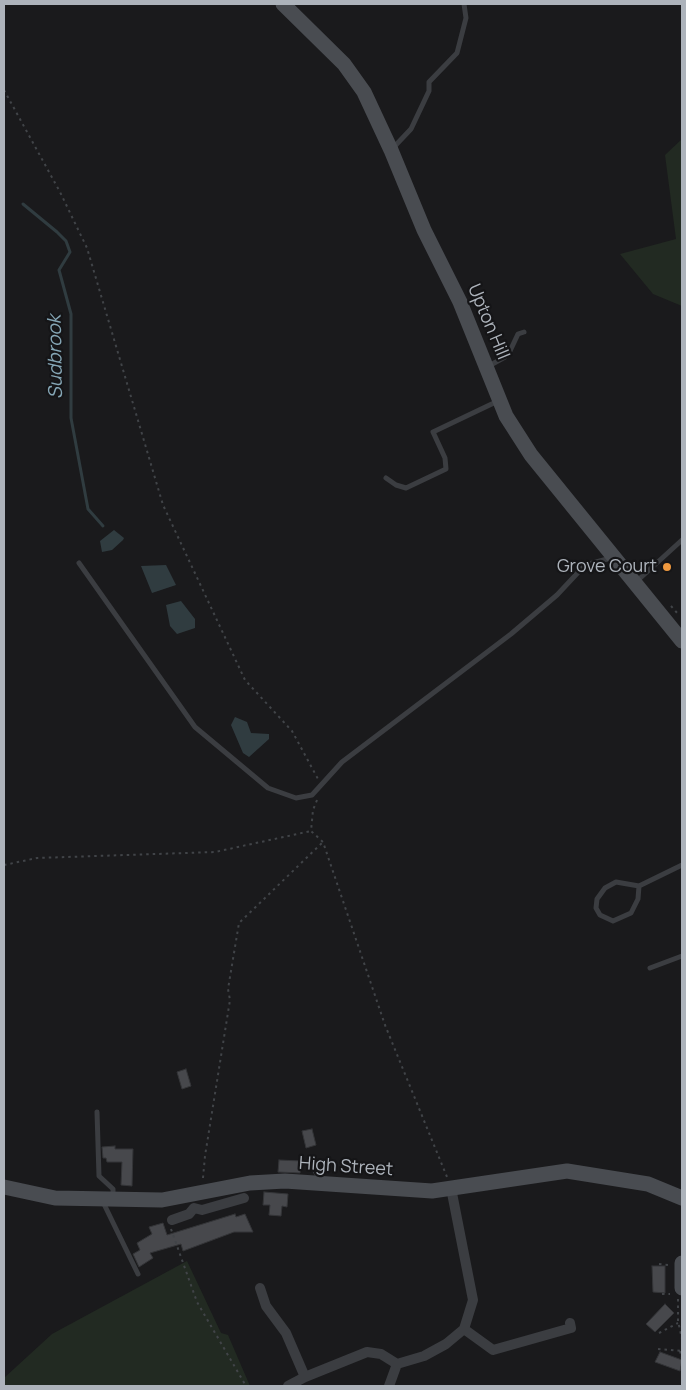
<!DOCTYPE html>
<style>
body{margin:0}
#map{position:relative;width:686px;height:1390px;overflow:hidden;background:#1a1a1c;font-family:Manrope,sans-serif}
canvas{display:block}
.frame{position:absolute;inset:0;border:5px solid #adb3bb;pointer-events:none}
</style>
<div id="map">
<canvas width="686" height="1390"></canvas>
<div class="frame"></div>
</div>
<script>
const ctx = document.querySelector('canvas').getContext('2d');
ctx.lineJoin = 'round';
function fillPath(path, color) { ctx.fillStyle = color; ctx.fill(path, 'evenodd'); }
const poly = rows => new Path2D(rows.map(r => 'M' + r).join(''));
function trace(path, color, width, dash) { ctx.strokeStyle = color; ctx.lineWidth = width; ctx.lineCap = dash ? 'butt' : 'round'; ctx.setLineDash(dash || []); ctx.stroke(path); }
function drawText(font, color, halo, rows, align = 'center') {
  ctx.font = font + ' Manrope,sans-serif'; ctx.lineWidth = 4.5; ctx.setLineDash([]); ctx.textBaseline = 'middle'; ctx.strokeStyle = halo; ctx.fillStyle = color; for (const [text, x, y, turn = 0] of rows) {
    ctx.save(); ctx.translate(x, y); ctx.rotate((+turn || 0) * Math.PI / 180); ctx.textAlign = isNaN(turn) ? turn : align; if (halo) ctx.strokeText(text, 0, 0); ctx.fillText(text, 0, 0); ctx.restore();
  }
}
const green = poly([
 [682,139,682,306,653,294,620,254,676,239,665,155],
 [187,1261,221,1333,228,1335,250,1386,4,1386,4,1378,52,1334]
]);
const water = poly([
 [114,530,124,538,123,540,112,550,102,552,100,541],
 [166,565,176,585,152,593,141,566],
 [181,601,195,619,195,628,177,634,170,626,166,605],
 [235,717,247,722,251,733,269,734,269,739,249,757,243,753,231,725]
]);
const stream = poly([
 [23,204,57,232,66,241,70,252,59,270,71,314,71,418,88,509,103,526]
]);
const building = poly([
 [186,1069,191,1086,182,1089,177,1072,186,1069],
 [312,1129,316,1145,306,1148,302,1131,312,1129],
 [115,1146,115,1149,133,1149,132,1186,121,1185,122,1162,107,1162,106,1158,103,1158,102,1147,115,1146],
 [279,1160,301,1161,300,1173,278,1172,279,1160],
 [264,1192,288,1194,287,1207,282,1206,281,1216,269,1215,270,1205,263,1205,264,1192],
 [235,1214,236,1217,245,1214,253,1232,234,1232,183,1251,181,1244,150,1253,153,1258,139,1267,133,1254,140,1250,137,1243,152,1234,149,1227,163,1223,167,1235,235,1214],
 [652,1266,665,1266,665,1293,653,1292,652,1266],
 [665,1304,674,1313,655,1332,646,1324,665,1304],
 [660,1352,682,1360,680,1371,655,1362,660,1352]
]);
const path = poly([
 [4,90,60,192,87,248,163,505,245,680,292,731,318,779],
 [671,606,678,614],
 [317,800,313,810,311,831,323,842,385,1025,447,1177],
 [4,865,37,858,215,852,311,831],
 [203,1178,205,1156,230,1000,228,989,239,923,323,842],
 [171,1229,197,1302,246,1386],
 [659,1264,669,1265],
 [662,1294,670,1294],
 [678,1299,678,1321,682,1339],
 [659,1333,678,1323],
 [658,1349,682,1351],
 [680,1351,682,1359]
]);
const lane = poly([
 [393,148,411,129,429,91,429,82,457,53,466,18,464,4],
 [487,367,505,357,510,351,518,334,524,332],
 [386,478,396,485,406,488,446,469,445,458,433,432,498,401],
 [79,563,195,727,268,788,296,798,312,795,342,762,511,634,557,595,585,565,611,558],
 [637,581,682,540],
 [639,886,638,899,631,913,613,921,600,915,596,908,597,899,605,888,616,882,639,886,682,865],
 [650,968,682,956],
 [97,1112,99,1176,113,1189,113,1198],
 [312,1159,315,1171,321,1181],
 [102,1200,138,1274]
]);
const street = poly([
 [172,1220,189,1214,194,1208,202,1210,244,1198],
 [260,1288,266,1306,286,1333,305,1377],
 [464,1329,493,1350,571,1328,570,1323],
 [288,1386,305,1377,367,1352,381,1354,397,1364],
 [389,1386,397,1364,424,1356,446,1344,464,1329,473,1300,451,1188]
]);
const secondary = poly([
 [283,4,344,64,364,92,391,150,424,230,460,302,506,416,531,455,682,641],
 [4,1187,55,1198,162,1200,250,1183,285,1181,432,1191,567,1171,648,1184,682,1198],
 [682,1263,682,1288]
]);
const markers = [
 [667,567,5,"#ef993f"]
];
const streetNames = [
 ["Upton Hill",488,322,67],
 ["High Street",346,1167,4]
];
const poiNames = [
 ["Grove Court",657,567]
];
const waterNames = [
 ["Sudbrook",56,357,-91]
];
fillPath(green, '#222a22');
fillPath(water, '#303c40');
trace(stream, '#303c40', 3);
fillPath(building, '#47484c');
trace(building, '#343538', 1);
trace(path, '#414448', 2, [2.5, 4]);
trace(lane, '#3b3d41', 5);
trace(street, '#3b3d41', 10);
trace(secondary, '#494c51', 15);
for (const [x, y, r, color] of markers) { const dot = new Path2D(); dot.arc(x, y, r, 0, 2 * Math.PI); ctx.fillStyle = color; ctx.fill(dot); trace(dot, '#151517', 2); }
drawText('18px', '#adb3bb', '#151517', streetNames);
drawText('18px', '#adb3bb', '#151517', poiNames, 'right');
drawText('italic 19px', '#85a6b5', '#151517', waterNames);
</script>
